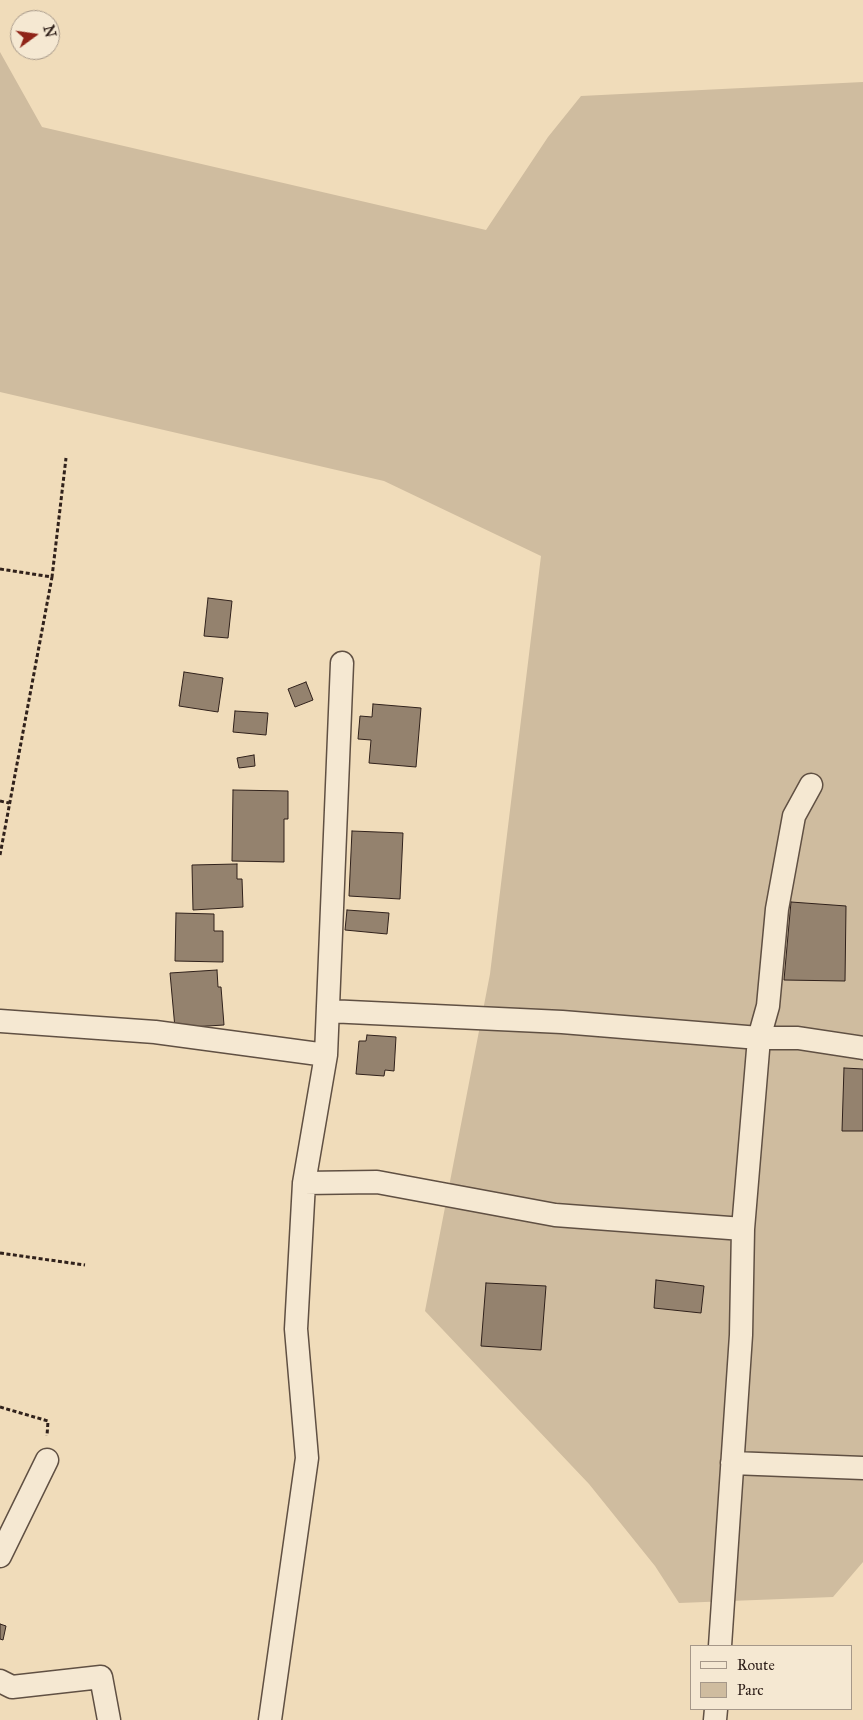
<!DOCTYPE html>
<style>
body{margin:0}
#map{position:relative;width:863px;height:1720px;overflow:hidden;background:#f0dcba;font-family:"IM FELL Great Primer",serif}
canvas{display:block}
.legend{position:absolute;left:690px;top:1645px;width:162px;height:65px;box-sizing:border-box;background:#f5e8d2;border:1px solid #a69889;margin:0;padding:6px 9px;list-style:none;font-size:15px;color:#30211b}
.legend li{display:flex;align-items:center;gap:10px;height:25px}
.legend b{width:25px;border:1px solid #a69889}
.north{position:absolute;left:10px;top:10px;width:50px;height:50px;box-sizing:border-box;background:#f5e8d2;border:1px solid #a69889;border-radius:50%;rotate:76deg;font-size:14px;font-weight:700;line-height:20px;text-align:center;color:#30211b}
.north::after{content:'';display:block;margin:auto;width:18px;height:22px;background:#8f2418;clip-path:polygon(50% 0,100% 100%,50% 72%,0 100%)}
</style>
<div id="map">
<canvas width="863" height="1720"></canvas>
<ul class="legend">
<li><b style="height:6px;background:#f5e8d2"></b>Route</li>
<li><b style="height:14px;background:#cfbc9f"></b>Parc</li>
</ul>
<div class="north">N</div>
</div>
<script>
const ctx = document.querySelector('canvas').getContext('2d');
ctx.lineJoin = 'round';
function fillPath(path, color) { ctx.fillStyle = color; ctx.fill(path, 'evenodd'); }
const poly = rows => new Path2D(rows.map(r => 'M' + r).join(''));
function trace(path, color, width, dash) { ctx.strokeStyle = color; ctx.lineWidth = width; ctx.lineCap = dash ? 'butt' : 'round'; ctx.setLineDash(dash || []); ctx.stroke(path); }
const green = poly([
 [0,52,42,127,486,230,548,137,581,96,863,82,863,1562,833,1597,679,1603,655,1566,589,1484,425,1311,490,974,541,556,384,481,0,392]
]);
const building = poly([
 [208,598,232,601,228,638,204,636,208,598],
 [184,672,223,678,218,712,179,706,184,672],
 [306,682,313,700,295,707,288,689,306,682],
 [373,704,421,708,416,767,369,763,371,740,358,739,360,716,372,717,373,704],
 [235,711,268,713,266,735,233,732,235,711],
 [254,755,255,766,239,768,237,758,254,755],
 [233,790,288,791,288,819,284,819,284,862,232,861,233,790],
 [352,831,403,833,400,899,349,896,352,831],
 [237,864,237,879,242,879,243,907,193,910,192,865,237,864],
 [791,902,846,906,845,981,784,980,791,902],
 [347,910,389,913,387,934,345,930,347,910],
 [176,913,214,914,214,931,223,931,223,962,175,961,176,913],
 [217,970,218,987,221,987,224,1025,175,1028,170,973,217,970],
 [367,1035,396,1037,394,1071,385,1070,384,1076,356,1074,359,1041,366,1041,367,1035],
 [844,1068,863,1069,863,1131,842,1131,844,1068],
 [656,1280,704,1286,701,1313,654,1308,656,1280],
 [486,1283,546,1286,541,1350,481,1346,486,1283],
 [0,1624,6,1626,3,1640,0,1639,0,1624]
]);
const path = poly([
 [0,569,52,577,66,458],
 [0,801,9,803],
 [0,855,52,577],
 [0,1253,85,1265],
 [0,1407,48,1421,47,1436]
]);
const street = poly([
 [328,1011,562,1022,759,1038,798,1038,863,1048],
 [0,1021,155,1032,326,1055],
 [304,1183,377,1182,555,1215,743,1229],
 [732,1463,863,1468],
 [0,1556,47,1460],
 [720,1646,741,1335,743,1229,759,1038,768,1006,777,909,794,816,811,785],
 [0,1681,12,1687,101,1677,109,1720],
 [270,1720,307,1458,296,1329,304,1183,326,1055,342,663],
 [715,1720,716,1709]
]);
fillPath(green, '#cfbc9f');
fillPath(building, '#94826e');
trace(building, '#30211b', 1);
trace(street, '#605043', 25);
trace(path, '#30211b', 3, [4, 2.5]);
trace(street, '#f5e8d2', 22);
</script>
